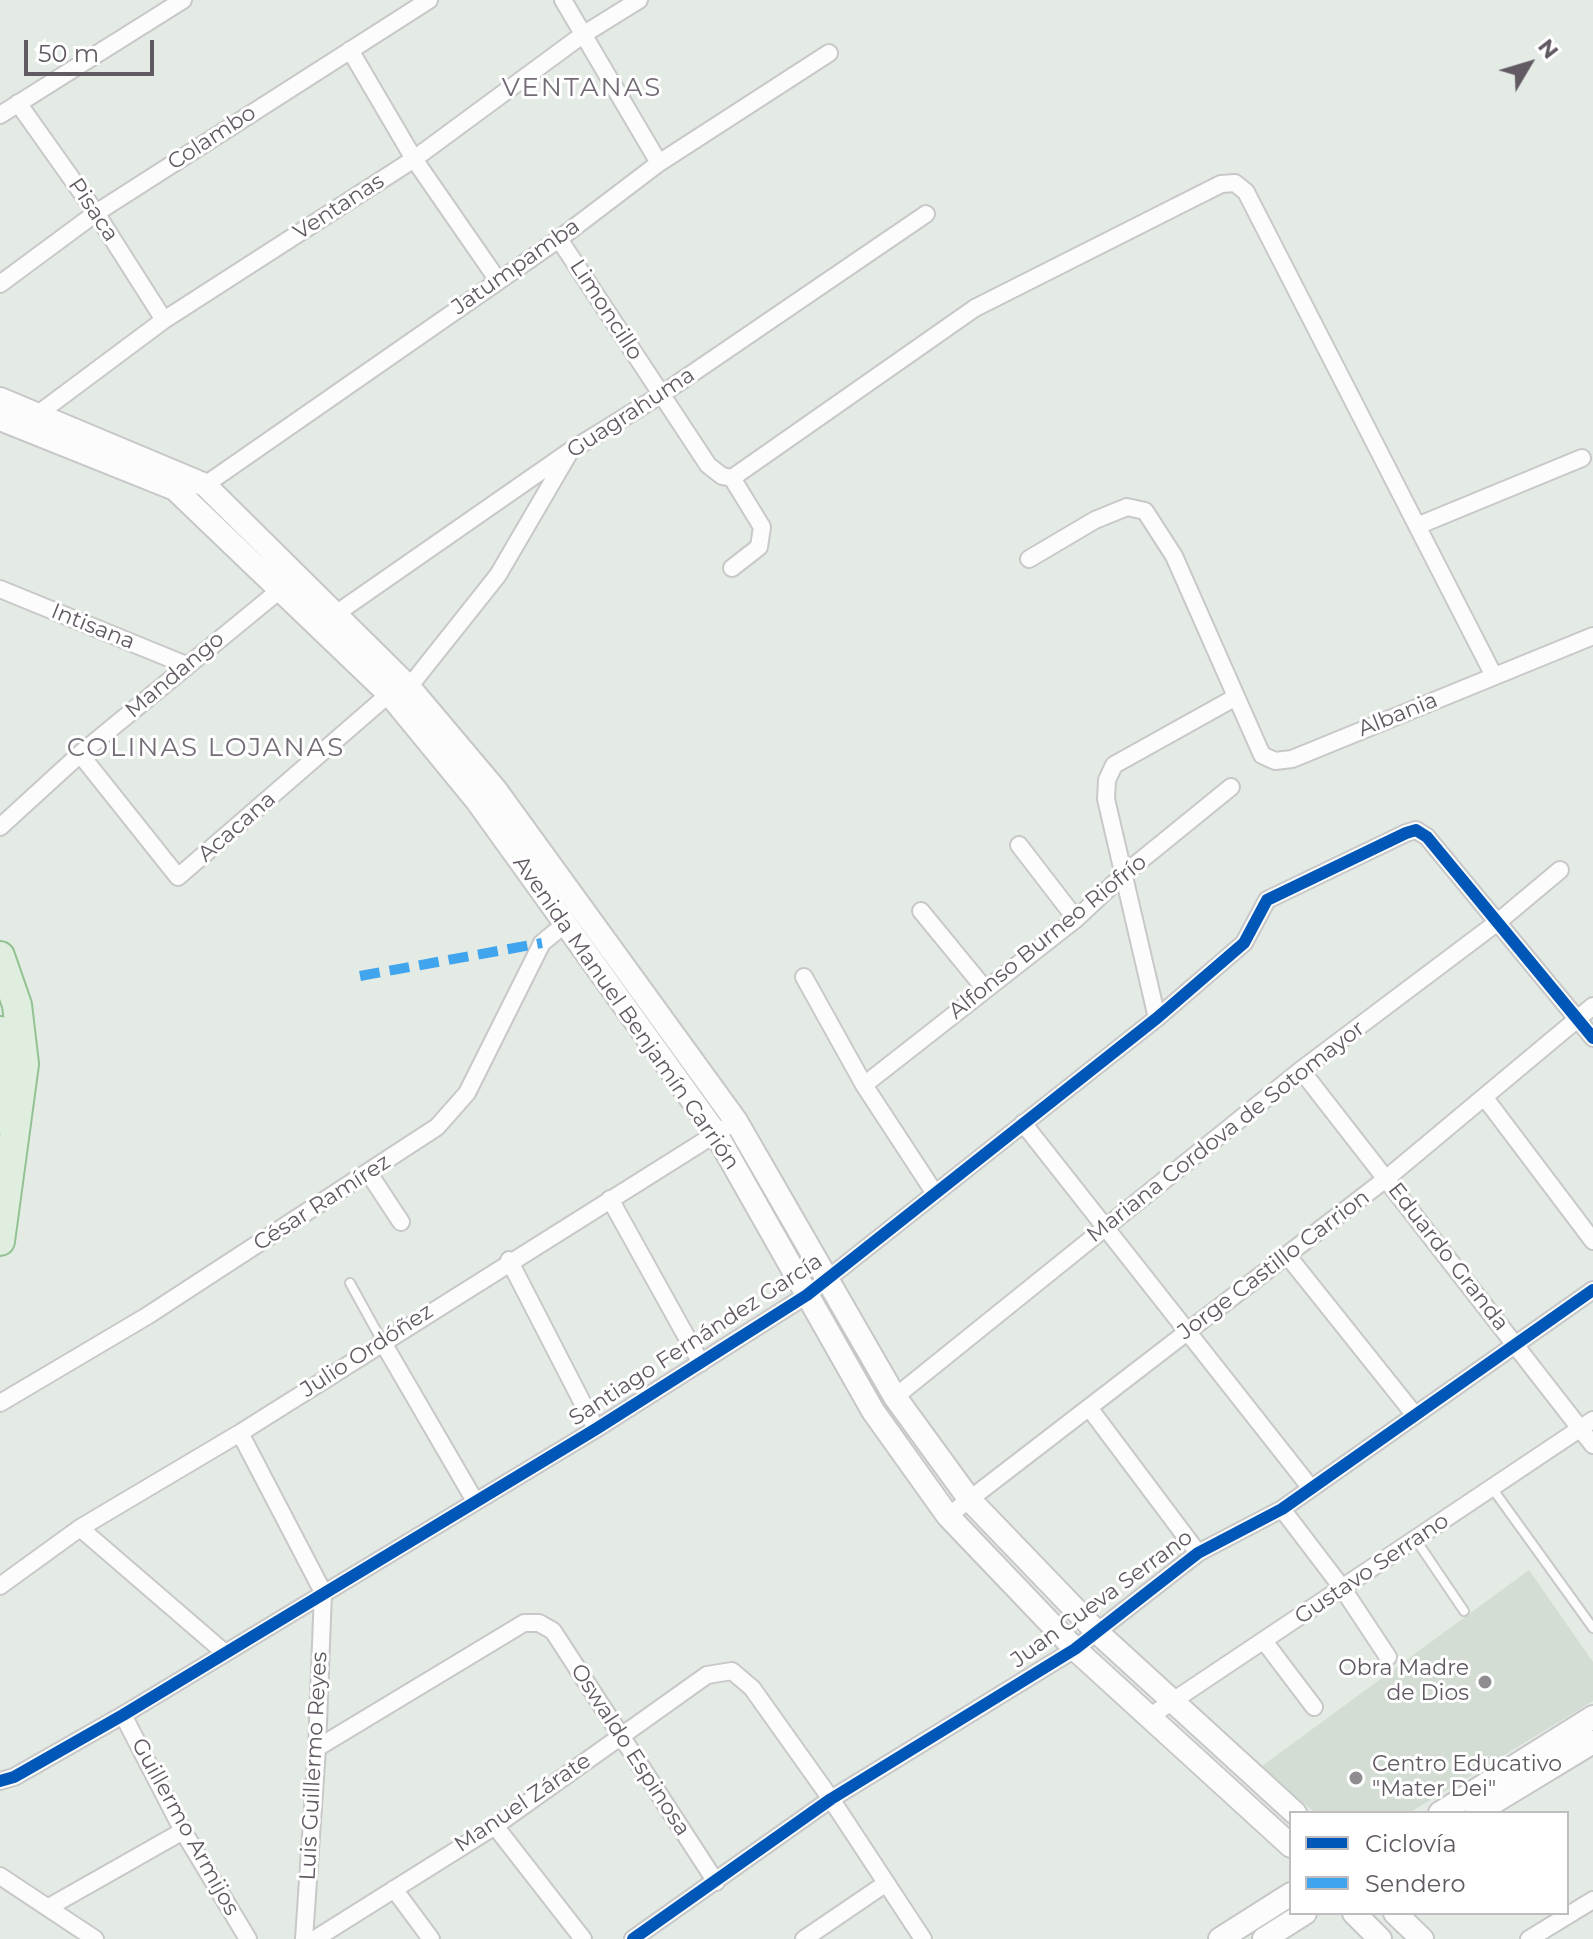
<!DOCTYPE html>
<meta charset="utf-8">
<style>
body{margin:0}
#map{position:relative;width:1593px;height:1939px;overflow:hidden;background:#e4ebe5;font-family:Montserrat,sans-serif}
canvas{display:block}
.legend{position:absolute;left:1289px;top:1811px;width:280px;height:104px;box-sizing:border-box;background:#fff;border:2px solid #c0bdc1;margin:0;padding:10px 14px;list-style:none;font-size:24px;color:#625a63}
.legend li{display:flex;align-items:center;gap:16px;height:40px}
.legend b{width:40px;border:2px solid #c0bdc1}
.north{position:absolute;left:1489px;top:24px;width:80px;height:80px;-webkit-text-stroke:6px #fff;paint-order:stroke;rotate:52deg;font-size:22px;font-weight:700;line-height:32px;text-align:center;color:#625a63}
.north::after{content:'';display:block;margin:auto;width:28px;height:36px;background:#625a63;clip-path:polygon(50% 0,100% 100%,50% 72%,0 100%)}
.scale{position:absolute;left:24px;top:40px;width:130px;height:36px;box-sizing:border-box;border:4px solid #625a63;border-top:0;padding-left:10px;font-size:24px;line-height:28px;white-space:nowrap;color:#625a63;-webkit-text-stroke:6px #fff;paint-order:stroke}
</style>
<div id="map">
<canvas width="1593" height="1939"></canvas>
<ul class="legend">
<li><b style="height:10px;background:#0057b8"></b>Ciclovía</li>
<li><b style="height:10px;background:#41a5ee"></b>Sendero</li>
</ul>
<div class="north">N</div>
<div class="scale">50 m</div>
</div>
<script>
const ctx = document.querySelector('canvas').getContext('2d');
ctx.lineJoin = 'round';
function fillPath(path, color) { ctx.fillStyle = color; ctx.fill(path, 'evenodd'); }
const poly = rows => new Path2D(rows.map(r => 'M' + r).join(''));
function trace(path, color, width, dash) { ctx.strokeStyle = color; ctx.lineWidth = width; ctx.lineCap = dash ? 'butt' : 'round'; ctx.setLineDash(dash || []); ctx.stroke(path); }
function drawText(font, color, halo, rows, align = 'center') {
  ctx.font = font + ' Montserrat,sans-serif'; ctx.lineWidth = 6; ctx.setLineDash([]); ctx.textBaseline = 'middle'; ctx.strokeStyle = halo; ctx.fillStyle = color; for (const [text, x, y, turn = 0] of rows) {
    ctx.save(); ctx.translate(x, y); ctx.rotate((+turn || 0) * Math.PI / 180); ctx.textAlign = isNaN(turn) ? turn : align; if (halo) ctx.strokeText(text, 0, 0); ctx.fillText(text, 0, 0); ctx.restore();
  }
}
const education = poly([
 [1529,1570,1593,1662,1593,1701,1409,1813,1315,1813,1262,1766]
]);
const lane = poly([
 [350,1283,382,1341],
 [1492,1488,1593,1628],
 [1416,1540,1464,1611]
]);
const street = poly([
 [563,0,659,163],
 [350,50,414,159,497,279],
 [18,103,96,213,164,320],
 [0,115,183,0],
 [559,239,708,465,722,476,732,478,762,527,759,547,732,568],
 [0,284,96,213,429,0],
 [38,414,164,320,414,159,581,36,639,0],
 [732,478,975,308,1221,184,1235,183,1246,192,1494,676],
 [205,485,559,239,659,163,829,53],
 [1417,526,1582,458],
 [1029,559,1095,520,1127,507,1145,511,1174,556,1262,755,1275,761,1292,759,1593,636],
 [0,589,186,665],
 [337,613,570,451,662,394,926,214],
 [409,687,498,575,568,455],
 [80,754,178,877,396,688],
 [0,827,80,754,281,589],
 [1019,845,1076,919],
 [921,911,985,989],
 [804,977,864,1085,934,1192],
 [1157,1018,1106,799,1107,780,1114,765,1236,697],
 [1301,1070,1593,1445],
 [864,1085,1076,919,1124,874,1231,787],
 [1485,1098,1593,1241],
 [1023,1123,1310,1487],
 [368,1172,401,1222],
 [610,1199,701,1363],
 [1287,1255,1414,1414],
 [509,1260,596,1429],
 [382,1341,475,1501],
 [895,1397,1301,1070,1499,921,1560,870],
 [0,1403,147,1316,437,1127,467,1093,542,943,565,924],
 [1090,1409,1198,1553],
 [240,1433,323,1592,317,1748,304,1939],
 [1282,1509,1343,1589,1388,1657],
 [948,1516,1387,1178,1593,1006],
 [80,1528,225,1653],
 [0,1586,80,1528,240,1433,736,1121],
 [1264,1641,1314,1707],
 [123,1715,183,1831,248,1939],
 [1149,1717,1593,1420],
 [317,1748,524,1623,539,1623,553,1631,716,1882],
 [0,1781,14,1777,123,1715,596,1429,807,1295,1157,1018,1244,943,1267,900,1406,833,1416,830,1427,837,1593,1038],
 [495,1826,583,1939],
 [0,1876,95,1939],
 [394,1889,431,1939],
 [49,1907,183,1831],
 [315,1939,495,1826,707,1675,732,1671,752,1688,831,1799,923,1939],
 [633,1939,831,1799,1075,1649,1198,1553,1282,1509,1593,1290],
 [804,1939,885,1884],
 [1529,1939,1593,1900]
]);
const secondary = poly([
 [0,399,205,485,409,687,495,789,736,1121,895,1397,970,1500,1097,1632,1295,1813],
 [0,419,175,489,390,695,477,801,715,1132,873,1411,948,1516,1075,1649,1291,1846],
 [1440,1813,1593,1717],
 [1476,1813,1593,1742],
 [1354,1913,1380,1939],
 [1395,1913,1422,1939],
 [1220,1939,1291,1894],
 [1264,1939,1305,1913]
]);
const highway = poly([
 [0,956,17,1005,24,1064,0,1241],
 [0,1031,3,1071,0,1119]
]);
const quiet = poly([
 [360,976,542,943]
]);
const cycleway = poly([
 [0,1781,14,1777,123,1715,596,1429,807,1295,1157,1018,1244,943,1267,900,1406,833,1416,830,1427,837,1593,1038],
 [633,1939,831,1799,1075,1649,1198,1553,1282,1509,1593,1290]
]);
const markers = [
 [1485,1682,8,"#908d90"],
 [1356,1778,8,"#908d90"]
];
const streetNames = [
 ["Colambo",212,138,-33],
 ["Ventanas",339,207,-33],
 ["Pisaca",93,210,56],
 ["Jatumpamba",516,267,-35],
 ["Limoncillo",606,310,57],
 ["Guagrahuma",631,413,-33],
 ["Intisana",93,627,22],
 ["Mandango",175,675,-40],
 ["Albania",1398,715,-22],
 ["Acacana",237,827,-41],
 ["Alfonso Burneo Riofrío",1048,937,-39],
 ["Avenida Manuel Benjamín Carrión",626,1013,55],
 ["Mariana Cordova de Sotomayor",1226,1132,-38],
 ["César Ramírez",322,1203,-33],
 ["Eduardo Granda",1448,1257,52],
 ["Jorge Castillo Carrion",1274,1265,-37],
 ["Santiago Fernández García",696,1340,-33],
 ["Julio Ordóñez",367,1351,-33],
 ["Gustavo Serrano",1372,1569,-34],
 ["Juan Cueva Serrano",1102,1599,-36],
 ["Oswaldo Espinosa",630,1750,57],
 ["Luis Guillermo Reyes",314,1766,-87],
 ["Manuel Zárate",523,1803,-34],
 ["Guillermo Armijos",185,1827,61]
];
const poiNames = [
 ["Obra Madre",1469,1669],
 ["de Dios",1469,1694],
 ["Centro Educativo",1372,1765,"left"],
 ["\"Mater Dei\"",1372,1790,"left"]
];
const quarterNames = [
 ["VENTANAS",582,88],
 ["COLINAS LOJANAS",206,748]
];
fillPath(education, '#d3ddd4');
trace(lane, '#c8c8c8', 12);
trace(street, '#c8c8c8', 20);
trace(secondary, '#c7c7c8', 26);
trace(highway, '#93c292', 32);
trace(lane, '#fbfcfb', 8);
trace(street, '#fbfcfb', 16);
trace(secondary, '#fbfcfb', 22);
trace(highway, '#e0eee0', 28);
trace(quiet, '#41a5ee', 10, [20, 10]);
trace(cycleway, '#0057b8', 12);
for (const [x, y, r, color] of markers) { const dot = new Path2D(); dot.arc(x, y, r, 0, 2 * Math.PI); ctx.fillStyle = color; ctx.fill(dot); trace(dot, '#fff', 3); }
drawText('22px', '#625a63', '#fff', streetNames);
drawText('22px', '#625a63', '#fff', poiNames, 'right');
ctx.letterSpacing = '2px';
drawText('26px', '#736b76', '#fff', quarterNames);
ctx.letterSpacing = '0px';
</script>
